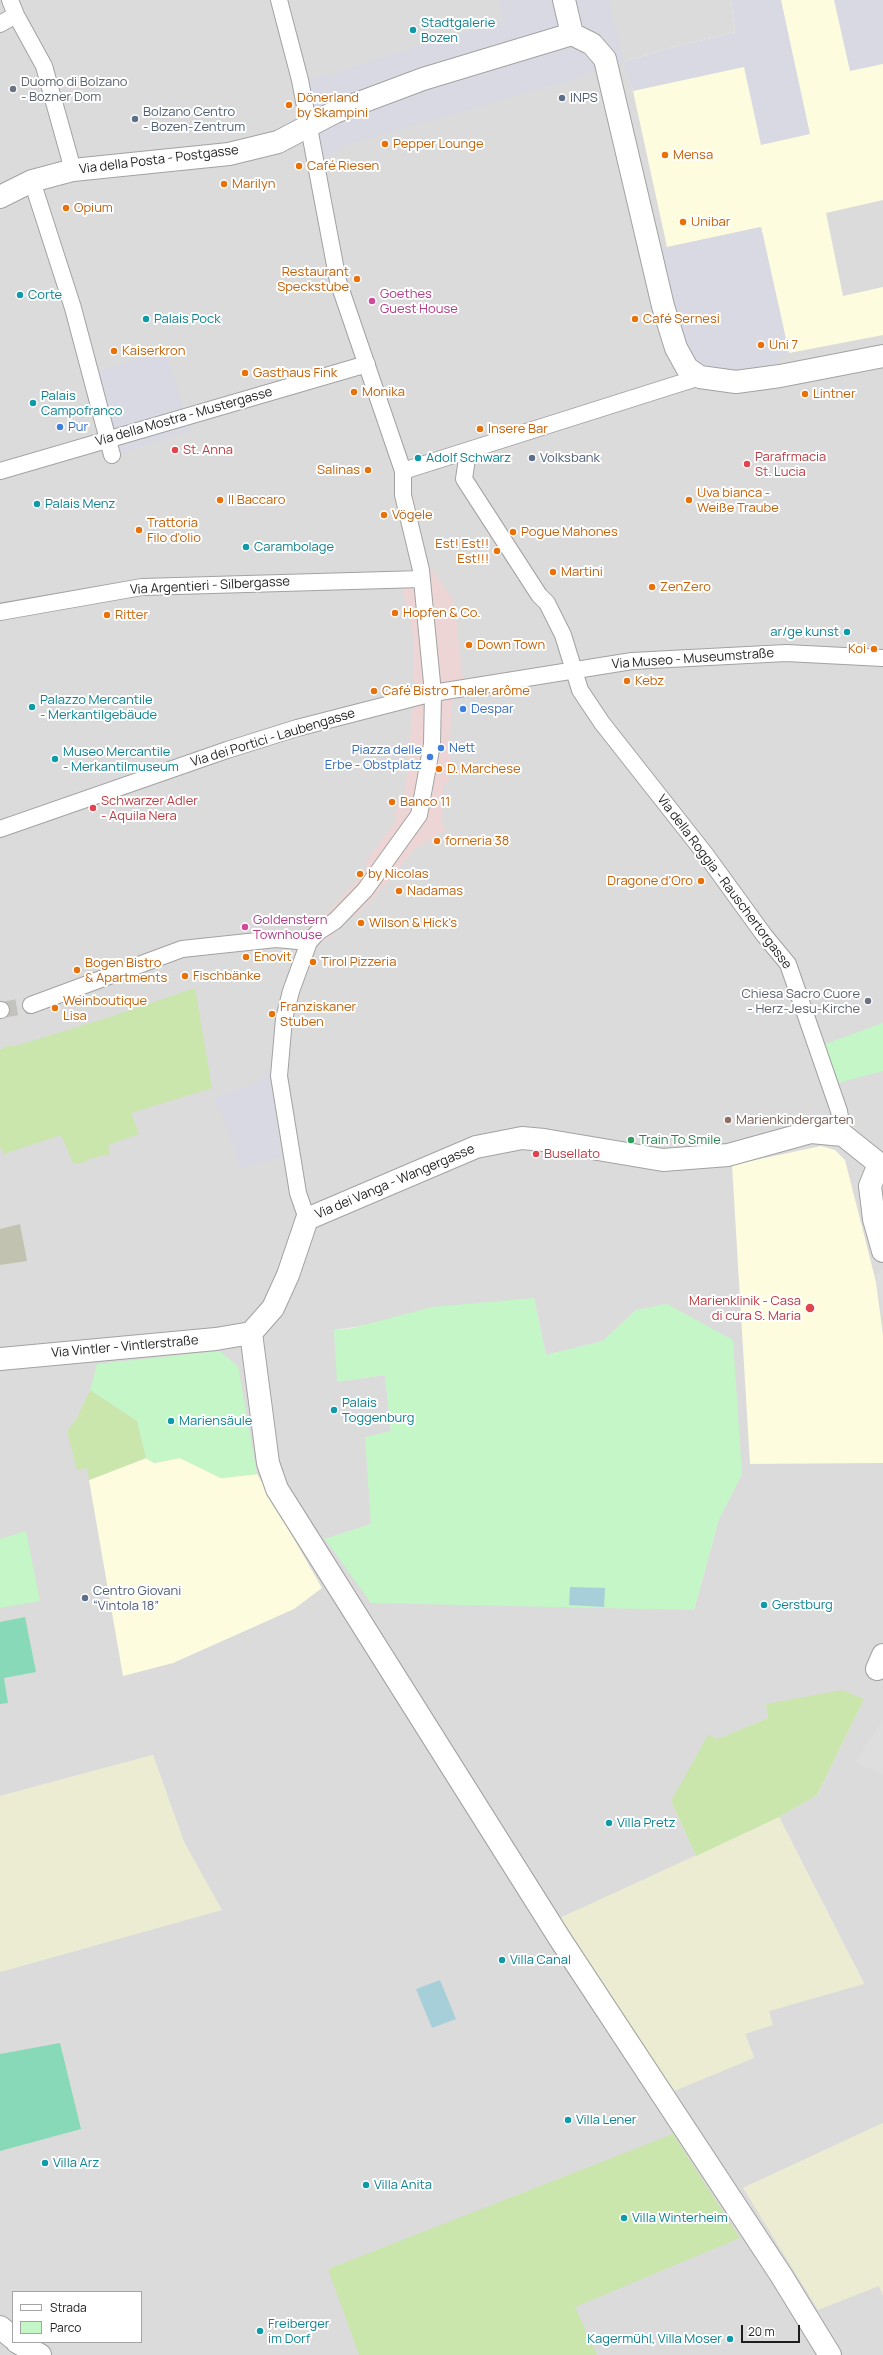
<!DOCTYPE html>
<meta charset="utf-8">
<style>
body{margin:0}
#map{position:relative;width:883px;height:2355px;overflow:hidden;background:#eeebe5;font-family:Manrope,sans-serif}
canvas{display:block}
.legend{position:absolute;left:12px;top:2291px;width:130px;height:52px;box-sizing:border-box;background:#fff;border:1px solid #a5a5a5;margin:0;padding:5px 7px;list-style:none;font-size:12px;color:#1e1e1e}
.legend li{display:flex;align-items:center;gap:8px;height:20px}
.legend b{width:20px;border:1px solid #a5a5a5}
.scale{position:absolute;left:741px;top:2325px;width:59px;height:18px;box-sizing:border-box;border:2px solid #1e1e1e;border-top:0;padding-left:5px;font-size:12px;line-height:14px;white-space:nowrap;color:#1e1e1e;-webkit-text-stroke:3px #fff;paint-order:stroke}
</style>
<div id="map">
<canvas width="883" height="2355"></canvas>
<ul class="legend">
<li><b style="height:5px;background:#fff"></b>Strada</li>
<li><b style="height:11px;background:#c4f6c7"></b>Parco</li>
</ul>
<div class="scale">20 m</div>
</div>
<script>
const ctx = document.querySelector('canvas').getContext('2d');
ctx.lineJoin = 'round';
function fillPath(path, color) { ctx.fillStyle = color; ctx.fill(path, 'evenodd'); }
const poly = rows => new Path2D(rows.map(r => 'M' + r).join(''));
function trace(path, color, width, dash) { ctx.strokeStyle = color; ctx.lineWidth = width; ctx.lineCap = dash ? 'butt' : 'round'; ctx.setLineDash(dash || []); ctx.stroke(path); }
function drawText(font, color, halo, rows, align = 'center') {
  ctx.font = font + ' Manrope,sans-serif'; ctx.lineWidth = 4; ctx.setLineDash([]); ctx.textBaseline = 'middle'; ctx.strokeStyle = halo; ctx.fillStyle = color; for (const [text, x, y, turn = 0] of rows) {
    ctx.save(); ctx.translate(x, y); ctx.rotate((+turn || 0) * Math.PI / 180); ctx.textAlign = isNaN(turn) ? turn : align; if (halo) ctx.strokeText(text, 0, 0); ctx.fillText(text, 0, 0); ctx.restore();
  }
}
const residential = poly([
 [0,0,883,0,883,2123,743,2188,879,2286,883,2295,883,2355,0,2355,0,1972,221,1910,184,1842,153,1755,0,1796],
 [534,1298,546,1355,603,1341,636,1310,742,1474,719,1519,694,1610,325,1539,371,1524,370,1493,391,1432,385,1375,358,1379,335,1345,334,1330],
 [864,1699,817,1795,779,1817,864,1983,769,2011,745,2034,754,2057,674,2091,560,1918,696,1856,671,1801,718,1740,768,1718,766,1704],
 [13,2292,141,2292,141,2342,13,2342]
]);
const commercial = poly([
 [431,569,454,601,463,681,457,688,452,705,449,746,451,761,447,774,449,775,448,783,443,783,442,823,446,830,414,849,385,886,378,889,379,891,368,904,365,904,362,907,363,910,350,918,336,932,330,933,331,937,325,941,310,923,313,924,329,911,369,867,365,863,396,821,397,818,394,815,405,791,414,698,413,633,403,590,410,579,421,570]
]);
const education = poly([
 [731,0,883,0,883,200,826,213,843,296,883,287,883,335,789,353,761,227,667,247,633,91,624,62,658,51,735,32],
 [821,1146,835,1150,845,1160,876,1282,883,1335,883,1463,750,1464,732,1165],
 [146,1458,154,1463,180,1458,221,1478,257,1474,322,1588,294,1609,173,1663,123,1676,89,1480]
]);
const construction = poly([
 [20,1224,27,1261,0,1265,0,1229]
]);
const farmland = poly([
 [153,1755,184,1842,222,1910,0,1972,0,1796],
 [779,1817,864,1984,769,2011,773,2025,745,2034,754,2058,674,2091,560,1918],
 [883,2123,883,2295,879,2286,818,2310,743,2188]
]);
const grass = poly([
 [195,988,212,1088,131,1113,139,1134,108,1145,110,1154,101,1156,98,1155,99,1157,87,1159,87,1161,78,1164,75,1162,74,1165,61,1135,4,1154,0,1147,0,1050,11,1044,12,1047,110,1017],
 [90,1390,137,1421,146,1458,89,1480,87,1468,77,1470,67,1431,76,1420],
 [842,1690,864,1699,817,1795,779,1817,696,1856,671,1801,708,1735,718,1739,768,1718,766,1704],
 [673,2134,740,2238,575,2307,597,2355,359,2355,328,2269]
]);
const park = poly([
 [883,1023,883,1071,838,1083,825,1044],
 [534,1298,546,1355,603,1341,636,1310,667,1304,733,1340,742,1474,719,1519,694,1610,371,1603,325,1539,371,1524,365,1437,391,1431,385,1375,337,1382,334,1330,349,1329,432,1307],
 [219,1351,238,1366,257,1474,221,1478,180,1458,154,1463,146,1458,137,1421,90,1390,97,1364],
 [26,1531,40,1601,0,1608,0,1539]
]);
const pitch = poly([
 [25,1617,36,1672,4,1678,8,1703,0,1704,0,1622],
 [60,2043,81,2129,0,2151,0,2054]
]);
const parking = poly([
 [883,1267,883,1315,876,1275],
 [883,1719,883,1774,854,1763]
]);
const plaza = poly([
 [498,0,609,0,624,62,658,51,735,32,731,0,781,0,810,134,761,145,744,67,633,91,623,62,607,66,582,77,338,147,339,152,321,157,300,80,328,75,329,78,330,75,385,56,504,21],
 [834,0,883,0,883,64,850,71],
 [761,227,789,353,777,357,780,376,687,368,650,251],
 [166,351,190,431,118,454,84,375],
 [269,1070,282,1157,240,1169,221,1109,218,1110,214,1098,250,1086]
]);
const water = poly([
 [570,1587,605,1588,604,1607,569,1605],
 [440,1980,456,2019,432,2028,416,1989]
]);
const pedestrianTunnel = poly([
 [1,1010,31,1005]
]);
const pedestrian = poly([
 [10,0,16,15,44,66,73,170],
 [279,0,300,80,338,281,403,471,403,495,421,570,433,693,432,744,419,815,365,890,335,921,318,932,309,942,291,991,284,1019,279,1076,298,1193,307,1219],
 [0,24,16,15],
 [32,181,73,308,112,455],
 [468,452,464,479,539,595,547,603,563,635,580,690,602,723,706,855,764,935,788,964,839,1111,843,1135],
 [0,471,367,364],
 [403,471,700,377],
 [0,612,142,587,422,579],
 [0,829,227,750,297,728,433,693,632,661,786,653,883,658],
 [31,1005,182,949,276,939,309,942],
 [0,1010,1,1010]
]);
const minor = poly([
 [564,0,572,34],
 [0,197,32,181,73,170,229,154,278,142,335,112,423,79,572,34,592,44,605,59,663,306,676,348,687,368,700,377,736,382,780,376,883,356],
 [879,1164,870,1186,874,1219,883,1251],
 [251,1333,268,1463,277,1489,560,1939,781,2275,830,2355],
 [251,1333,273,1308,288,1275,307,1219,476,1147,522,1138,544,1140,663,1160,728,1155,811,1132,843,1135,883,1167],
 [0,1359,216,1339,251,1333],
 [877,1669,883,1655],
 [0,2327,13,2338],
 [17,2342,40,2355]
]);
const markers = [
 [413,30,4,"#0f9aa8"],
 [13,89,4,"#6b7280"],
 [562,98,4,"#5c6f8a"],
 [289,105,4,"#e8710a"],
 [135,119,4,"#5c6f8a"],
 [385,144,4,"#e8710a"],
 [665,155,4,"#e8710a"],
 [299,166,4,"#e8710a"],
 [224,184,4,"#e8710a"],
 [66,208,4,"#e8710a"],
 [683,222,4,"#e8710a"],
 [357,279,4,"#e8710a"],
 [20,295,4,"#0f9aa8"],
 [372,301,4,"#d1479c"],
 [146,319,4,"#0f9aa8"],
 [635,319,4,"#e8710a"],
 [761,345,4,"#e8710a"],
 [114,351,4,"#e8710a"],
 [245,373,4,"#e8710a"],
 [354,392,4,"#e8710a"],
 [805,394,4,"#e8710a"],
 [33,403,4,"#0f9aa8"],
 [60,427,4,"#3f7fe0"],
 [480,429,4,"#e8710a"],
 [175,450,4,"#e0444e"],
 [418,458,4,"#0f9aa8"],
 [532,458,4,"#5c6f8a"],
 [747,464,4,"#e0444e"],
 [368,470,4,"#e8710a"],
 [220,500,4,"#e8710a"],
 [689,500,4,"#e8710a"],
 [37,504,4,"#0f9aa8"],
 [384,515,4,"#e8710a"],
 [139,530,4,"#e8710a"],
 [513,532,4,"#e8710a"],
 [246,547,4,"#0f9aa8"],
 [497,551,4,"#e8710a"],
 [553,572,4,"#e8710a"],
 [652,587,4,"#e8710a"],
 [395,613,4,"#e8710a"],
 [107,615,4,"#e8710a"],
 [847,632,4,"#0f9aa8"],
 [469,645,4,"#e8710a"],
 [874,649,4,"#e8710a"],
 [627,681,4,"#e8710a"],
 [374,691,4,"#e8710a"],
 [32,707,4,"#0f9aa8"],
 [463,709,4,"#3f7fe0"],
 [441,748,4,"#3f7fe0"],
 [430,757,4,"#3f7fe0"],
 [55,759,4,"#0f9aa8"],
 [439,769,4,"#e8710a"],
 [392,802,4,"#e8710a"],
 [93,808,4,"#e0444e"],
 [437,841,4,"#e8710a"],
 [360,874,4,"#e8710a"],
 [701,881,4,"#e8710a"],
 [399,891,4,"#e8710a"],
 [361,923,4,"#e8710a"],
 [245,927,4,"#d1479c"],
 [246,957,4,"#e8710a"],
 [313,962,4,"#e8710a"],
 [77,970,4,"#e8710a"],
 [185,976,4,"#e8710a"],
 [868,1001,4,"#6b7280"],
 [55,1008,4,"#e8710a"],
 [272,1014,4,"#e8710a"],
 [728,1120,4,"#8d6e63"],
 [631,1140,4,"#2e9e5b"],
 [536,1154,4,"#e0444e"],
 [810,1308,5,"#e0444e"],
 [334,1410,4,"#0f9aa8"],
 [171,1421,4,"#0f9aa8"],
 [85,1598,4,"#5c6f8a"],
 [764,1605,4,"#0f9aa8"],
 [609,1823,4,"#0f9aa8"],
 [502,1960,4,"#0f9aa8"],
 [568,2120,4,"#0f9aa8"],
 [45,2163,4,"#0f9aa8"],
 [366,2185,4,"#0f9aa8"],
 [624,2218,4,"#0f9aa8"],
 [260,2331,4,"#0f9aa8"],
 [730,2339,4,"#0f9aa8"]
];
const cultureNames = [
 ["Stadtgalerie",421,23],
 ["Bozen",421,38],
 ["Corte",28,295],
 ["Palais Pock",154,319],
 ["Palais",41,396],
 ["Campofranco",41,411],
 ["Adolf Schwarz",426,458],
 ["Palais Menz",45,504],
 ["Carambolage",254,547],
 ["ar/ge kunst",839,632,"right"],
 ["Palazzo Mercantile",40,700],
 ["- Merkantilgebäude",40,715],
 ["Museo Mercantile",63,752],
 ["- Merkantilmuseum",63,767],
 ["Palais",342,1403],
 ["Toggenburg",342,1418],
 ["Mariensäule",179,1421],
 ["Gerstburg",772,1605],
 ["Villa Pretz",617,1823],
 ["Villa Canal",510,1960],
 ["Villa Lener",576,2120],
 ["Villa Arz",53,2163],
 ["Villa Anita",374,2185],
 ["Villa Winterheim",632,2218],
 ["Freiberger",268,2324],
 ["im Dorf",268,2339],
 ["Kagermühl, Villa Moser",722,2339,"right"]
];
const worshipNames = [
 ["Duomo di Bolzano",21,82],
 ["- Bozner Dom",21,97],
 ["Chiesa Sacro Cuore",860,994,"right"],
 ["- Herz-Jesu-Kirche",860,1009,"right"]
];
const foodNames = [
 ["Dönerland",297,98],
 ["by Skampini",297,113],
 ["Pepper Lounge",393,144],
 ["Mensa",673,155],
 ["Café Riesen",307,166],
 ["Marilyn",232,184],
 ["Opium",74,208],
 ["Unibar",691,222],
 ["Restaurant",349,272,"right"],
 ["Speckstube",349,287,"right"],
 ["Café Sernesi",643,319],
 ["Uni 7",769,345],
 ["Kaiserkron",122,351],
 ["Gasthaus Fink",253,373],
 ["Monika",362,392],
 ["Lintner",813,394],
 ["Insere Bar",488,429],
 ["Salinas",360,470,"right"],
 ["Uva bianca -",697,493],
 ["Weiße Traube",697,508],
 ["Il Baccaro",228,500],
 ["Vögele",392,515],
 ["Trattoria",147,523],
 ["Filo d'olio",147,538],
 ["Pogue Mahones",521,532],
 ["Est! Est!!",489,544,"right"],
 ["Est!!!",489,559,"right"],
 ["Martini",561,572],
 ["ZenZero",660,587],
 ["Hopfen & Co.",403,613],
 ["Ritter",115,615],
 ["Down Town",477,645],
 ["Koi",866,649,"right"],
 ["Kebz",635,681],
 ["Café Bistro Thaler arôme",382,691],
 ["D. Marchese",447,769],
 ["Banco 11",400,802],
 ["forneria 38",445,841],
 ["by Nicolas",368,874],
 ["Dragone d'Oro",693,881,"right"],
 ["Nadamas",407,891],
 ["Wilson & Hick's",369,923],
 ["Enovit",254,957],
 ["Tirol Pizzeria",321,962],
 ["Bogen Bistro",85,963],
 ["& Apartments",85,978],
 ["Fischbänke",193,976],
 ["Weinboutique",63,1001],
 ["Lisa",63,1016],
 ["Franziskaner",280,1007],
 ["Stuben",280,1022]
];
const serviceNames = [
 ["INPS",570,98],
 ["Bolzano Centro",143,112],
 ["- Bozen-Zentrum",143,127],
 ["Volksbank",540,458],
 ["Centro Giovani",93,1591],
 ["“Vintola 18”",93,1606]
];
const streetNames = [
 ["Via della Posta - Postgasse",159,160,-7],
 ["Via della Mostra - Mustergasse",184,417,-16],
 ["Via Argentieri - Silbergasse",210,586,-3],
 ["Via Museo - Museumstraße",693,659,-4],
 ["Via dei Portici - Laubengasse",273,738,-17],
 ["Via della Roggia - Rauschertorgasse",724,882,53],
 ["Via dei Vanga - Wangergasse",395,1182,-23],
 ["Via Vintler - Vintlerstraße",125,1347,-5]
];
const hotelNames = [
 ["Goethes",380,294],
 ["Guest House",380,309],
 ["Goldenstern",253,920],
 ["Townhouse",253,935]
];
const shopNames = [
 ["Pur",68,427],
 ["Despar",471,709],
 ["Nett",449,748],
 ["Piazza delle",422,750,"right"],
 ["Erbe - Obstplatz",422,765,"right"]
];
const healthNames = [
 ["St. Anna",183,450],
 ["Parafrmacia",755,457],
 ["St. Lucia",755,472],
 ["Schwarzer Adler",101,801],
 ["- Aquila Nera",101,816],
 ["Busellato",544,1154],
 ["Marienklinik - Casa",801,1301,"right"],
 ["di cura S. Maria",801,1316,"right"]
];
const educationNames = [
 ["Marienkindergarten",736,1120]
];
const leisureNames = [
 ["Train To Smile",639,1140]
];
fillPath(residential, '#dcdbdb');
fillPath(commercial, '#eed5d5');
fillPath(education, '#fdfcdf');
fillPath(construction, '#c2c2b1');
fillPath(farmland, '#ebecd1');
fillPath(grass, '#cae6ad');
fillPath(park, '#c4f6c7');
fillPath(pitch, '#87d9b8');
fillPath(parking, '#dedede');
fillPath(plaza, '#d9d9e4');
fillPath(water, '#a7cfda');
trace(pedestrianTunnel, '#c4c2bd', 16, [16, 8]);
trace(pedestrian, '#a2a2a2', 18);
trace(minor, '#a2a2a2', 24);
trace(pedestrian, '#fff', 16);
trace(minor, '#fff', 22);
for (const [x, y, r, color] of markers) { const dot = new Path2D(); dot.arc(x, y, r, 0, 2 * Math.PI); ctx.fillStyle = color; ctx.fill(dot); trace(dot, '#fff', 1.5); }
drawText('13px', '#0d838f', '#fff', cultureNames, 'left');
drawText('13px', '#5b616d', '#fff', worshipNames, 'left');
drawText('13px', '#c56008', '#fff', foodNames, 'left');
drawText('13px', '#4e5e75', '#fff', serviceNames, 'left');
drawText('13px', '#1e1e1e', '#fff', streetNames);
drawText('13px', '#b23c85', '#fff', hotelNames, 'left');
drawText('13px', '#366cbe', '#fff', shopNames, 'left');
drawText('13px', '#be3a42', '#fff', healthNames, 'left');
drawText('13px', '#785e54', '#fff', educationNames, 'left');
drawText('13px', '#27864d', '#fff', leisureNames, 'left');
</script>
